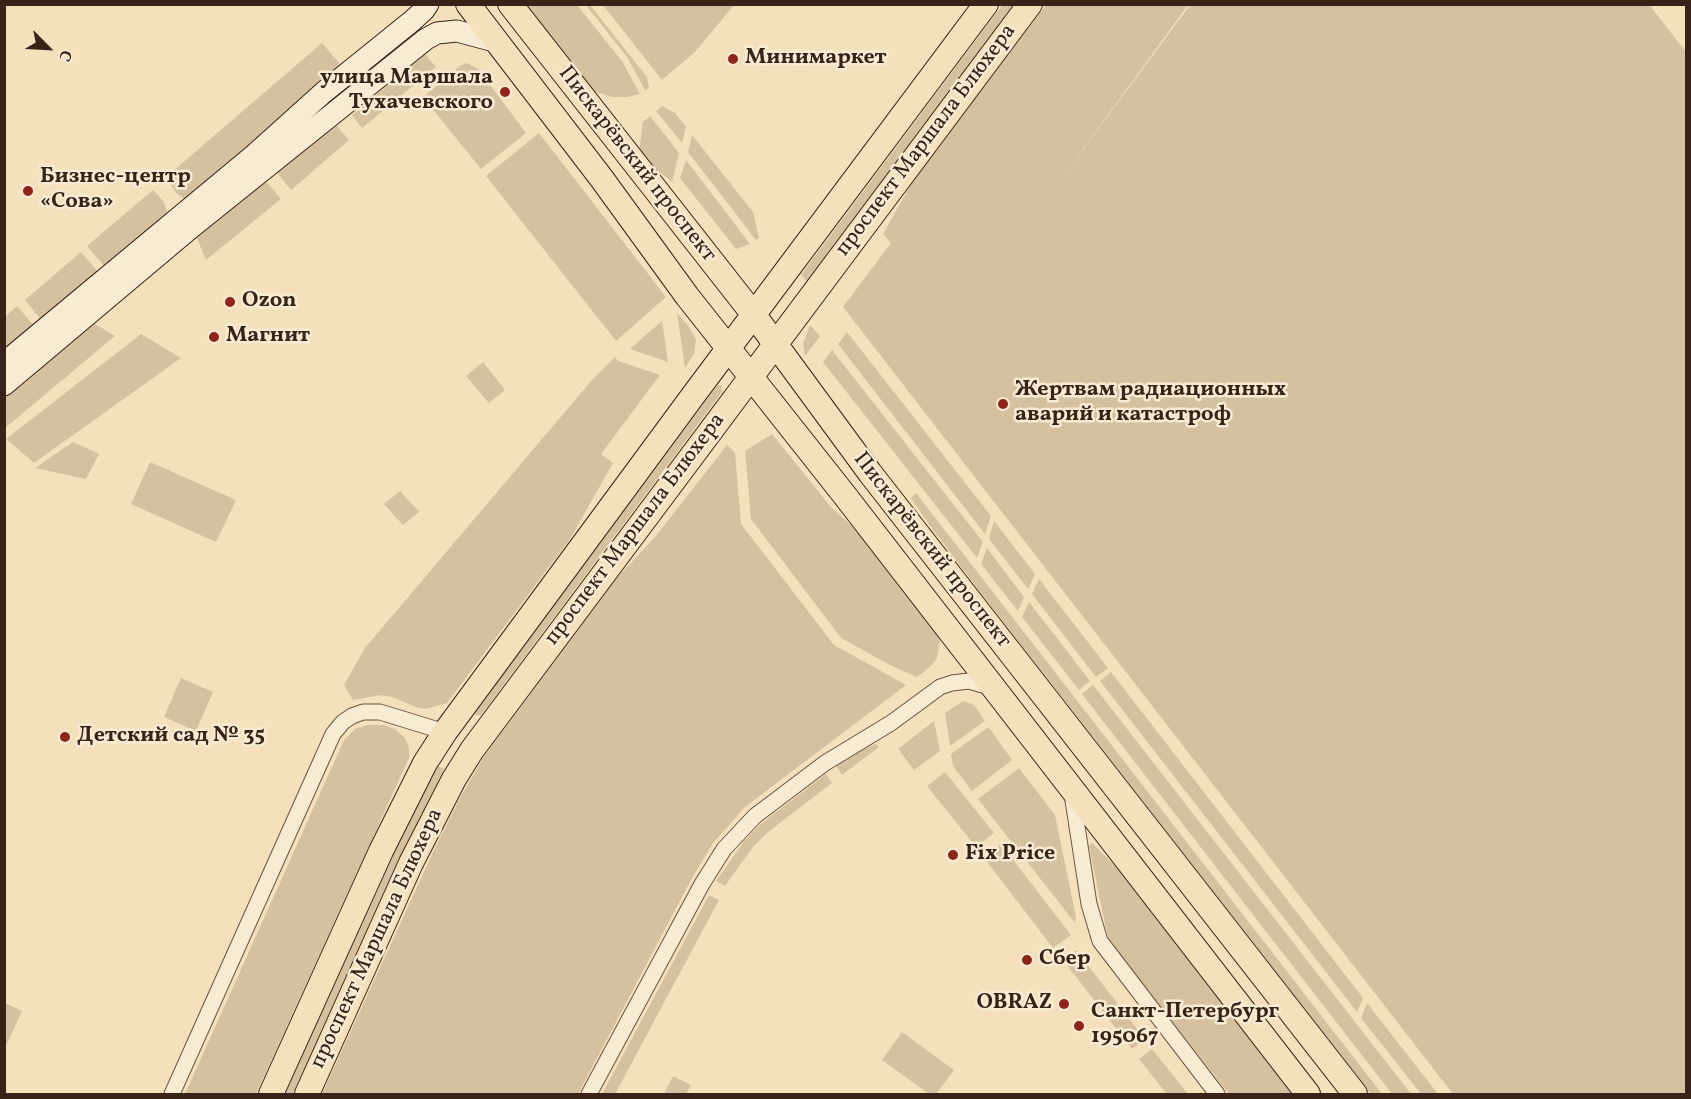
<!DOCTYPE html>
<meta charset="utf-8">
<style>
body{margin:0}
#map{position:relative;width:1691px;height:1099px;overflow:hidden;background:#f5e0bc;font-family:Vollkorn,serif}
canvas{display:block}
.frame{position:absolute;inset:0;border:6px solid #392218;pointer-events:none}
.north{position:absolute;left:18px;top:18px;width:60px;height:60px;-webkit-text-stroke:4px #f8ebd3;paint-order:stroke;rotate:114deg;font-size:16px;font-weight:700;line-height:24px;text-align:center;color:#392218}
.north::after{content:'';display:block;margin:auto;width:21px;height:27px;background:#392218;clip-path:polygon(50% 0,100% 100%,50% 72%,0 100%)}
</style>
<div id="map">
<canvas width="1691" height="1099"></canvas>
<div class="frame"></div>
<div class="north">С</div>
</div>
<script>
const ctx = document.querySelector('canvas').getContext('2d');
ctx.lineJoin = 'round';
function fillPath(path, color) { ctx.fillStyle = color; ctx.fill(path, 'evenodd'); }
const poly = rows => new Path2D(rows.map(r => 'M' + r).join(''));
function trace(path, color, width, dash) { ctx.strokeStyle = color; ctx.lineWidth = width; ctx.lineCap = dash ? 'butt' : 'round'; ctx.setLineDash(dash || []); ctx.stroke(path); }
function drawText(font, color, halo, rows, align = 'center') {
  ctx.font = font + ' Vollkorn,serif'; ctx.lineWidth = 5; ctx.setLineDash([]); ctx.textBaseline = 'middle'; ctx.strokeStyle = halo; ctx.fillStyle = color; for (const [text, x, y, turn = 0] of rows) {
    ctx.save(); ctx.translate(x, y); ctx.rotate((+turn || 0) * Math.PI / 180); ctx.textAlign = isNaN(turn) ? turn : align; if (halo) ctx.strokeText(text, 0, 0); ctx.fillText(text, 0, 0); ctx.restore();
  }
}
const green = poly([
 [1003,4,1013,5,807,281,801,275],
 [525,5,577,5,622,61,640,94,627,97,612,97,590,90],
 [586,5,590,5,647,77,649,88,645,90,627,57],
 [603,5,734,5,695,52,662,80],
 [1046,5,1188,5,1054,189,1190,5,1653,5,1651,7,1686,52,1686,1094,1453,1094,843,307,891,243,883,234,914,179],
 [322,43,340,64,261,138,186,200,176,193,166,177],
 [425,54,436,67,362,128,352,115],
 [467,63,478,69,526,133,481,169,423,97,461,65],
 [662,106,675,113,686,127,682,143,656,111],
 [650,116,679,153,672,182,642,158,639,151,643,122],
 [337,126,349,140,291,190,275,170],
 [539,133,666,297,616,341,486,176],
 [692,135,753,212,759,238,756,240,688,152],
 [686,160,750,244,736,249,680,178],
 [264,179,281,199,206,260,196,236],
 [153,190,164,202,168,215,106,268,87,246],
 [81,252,99,273,42,321,25,300],
 [17,306,35,327,5,353,5,317],
 [677,313,689,327,696,340,694,354,685,368],
 [662,321,668,362,630,349],
 [92,322,115,336,5,428,5,396],
 [810,325,820,336,805,356,803,344],
 [847,332,991,516,985,534,838,344],
 [141,334,181,358,34,463,6,439],
 [832,350,983,542,977,558,823,362],
 [615,357,618,361,660,375,601,454,613,463,570,539,447,703,426,709,416,707,392,697,381,695,353,700,344,685,365,648,592,380],
 [483,362,505,390,489,403,466,376],
 [718,385,721,385,722,392,481,715,476,715,474,713],
 [772,434,831,507,864,537,938,634,940,642,937,658,931,666,917,677,890,665,841,638,751,519,745,451],
 [73,442,99,454,86,479,35,468],
 [727,445,735,453,741,524,834,645,906,685,745,807,713,843,691,880,578,1094,322,1094,434,850,460,798,483,758,614,581,655,537],
 [150,462,236,500,216,542,131,504],
 [400,491,419,512,403,525,384,504],
 [916,493,989,587,1382,1094,1371,1094,981,593,930,526,911,498],
 [994,521,1035,574,1028,589,989,539],
 [987,548,1024,597,1018,611,981,564],
 [1039,579,1108,668,1096,677,1032,594],
 [1029,602,1090,681,1079,690,1022,617],
 [1111,672,1363,998,1357,1012,1100,681],
 [181,678,213,692,196,731,164,717],
 [1093,685,1411,1094,1392,1094,1082,694],
 [963,701,974,705,985,721,950,746,945,713],
 [934,721,940,751,914,770,898,749],
 [368,725,384,725,396,730,405,738,409,749,409,758,256,1094,185,1094,344,740,355,729],
 [987,728,990,729,1012,760,972,791,953,766,951,754],
 [876,744,879,747,842,775,836,766,851,755],
 [437,766,444,769,398,861,293,1094,285,1094,391,858],
 [1019,768,1055,815,1076,917,1075,923,978,799],
 [945,772,994,833,976,847,927,786],
 [826,774,832,783,768,832,753,847,725,886,716,881,745,840,762,823],
 [1092,843,1135,886,1296,1094,1229,1094,1116,950,1107,934,1089,846],
 [1001,844,1071,935,1053,948,984,858],
 [709,895,719,900,615,1094,602,1094],
 [1076,950,1145,1039,1132,1049,1063,960],
 [5,1003,22,1011,7,1044,5,1043],
 [1367,1003,1438,1094,1421,1094,1361,1018],
 [902,1032,954,1070,936,1094,929,1094,882,1060],
 [1152,1049,1188,1094,1167,1094,1139,1059],
 [673,1076,691,1085,686,1094,664,1094]
]);
const street = poly([
 [1072,794,1089,904,1100,941,1217,1094],
 [172,1094,333,734,343,722,352,716,363,712,380,712,445,732],
 [589,1094,702,884,724,849,755,816,825,763,891,723,940,687,952,683,969,681,993,688]
]);
const secondary = poly([
 [4,363,254,155,324,92,412,21,424,10,428,4],
 [4,385,193,226,426,39,437,33,457,31,498,42]
]);
const primary = poly([
 [468,4,602,179,687,296,846,497,1308,1094],
 [510,4,754,315,870,473,1355,1094],
 [271,1094,381,851,425,763,445,732,695,393,986,4],
 [307,1094,411,863,454,779,472,750,1030,4]
]);
const markers = [
 [733,59,6,"#8f2418"],
 [505,92,6,"#8f2418"],
 [28,191,6,"#8f2418"],
 [230,302,6,"#8f2418"],
 [214,337,6,"#8f2418"],
 [1003,404,6,"#8f2418"],
 [65,737,6,"#8f2418"],
 [953,855,6,"#8f2418"],
 [1027,960,6,"#8f2418"],
 [1064,1004,6,"#8f2418"],
 [1079,1026,6,"#8f2418"]
];
const poiNames = [
 ["Минимаркет",745,59],
 ["улица Маршала",493,79,"right"],
 ["Тухачевского",493,104,"right"],
 ["Бизнес-центр",40,178],
 ["«Сова»",40,203],
 ["Ozon",242,302],
 ["Магнит",226,337],
 ["Жертвам радиационных",1015,391],
 ["аварий и катастроф",1015,416],
 ["Детский сад № 35",77,737],
 ["Fix Price",965,855],
 ["Сбер",1039,960],
 ["OBRAZ",1052,1004,"right"],
 ["Санкт-Петербург",1091,1013],
 ["195067",1091,1038]
];
const streetNames = [
 ["проспект Маршала Блюхера",927,141,-53],
 ["Пискарёвский проспект",636,165,52],
 ["проспект Маршала Блюхера",636,530,-53],
 ["Пискарёвский проспект",931,551,52],
 ["проспект Маршала Блюхера",378,939,-65]
];
fillPath(green, '#d5c0a0');
trace(street, '#685241', 17);
trace(secondary, '#392218', 23);
trace(primary, '#392218', 26);
trace(street, '#f8ebd3', 15);
trace(secondary, '#f8ebd3', 21);
trace(primary, '#f5e0bc', 24);
for (const [x, y, r, color] of markers) { const dot = new Path2D(); dot.arc(x, y, r, 0, 2 * Math.PI); ctx.fillStyle = color; ctx.fill(dot); trace(dot, '#f8ebd3', 2); }
drawText('bold 22px', '#392218', '#f8ebd3', poiNames, 'left');
drawText('22px', '#392218', '#f8ebd3', streetNames);
</script>
